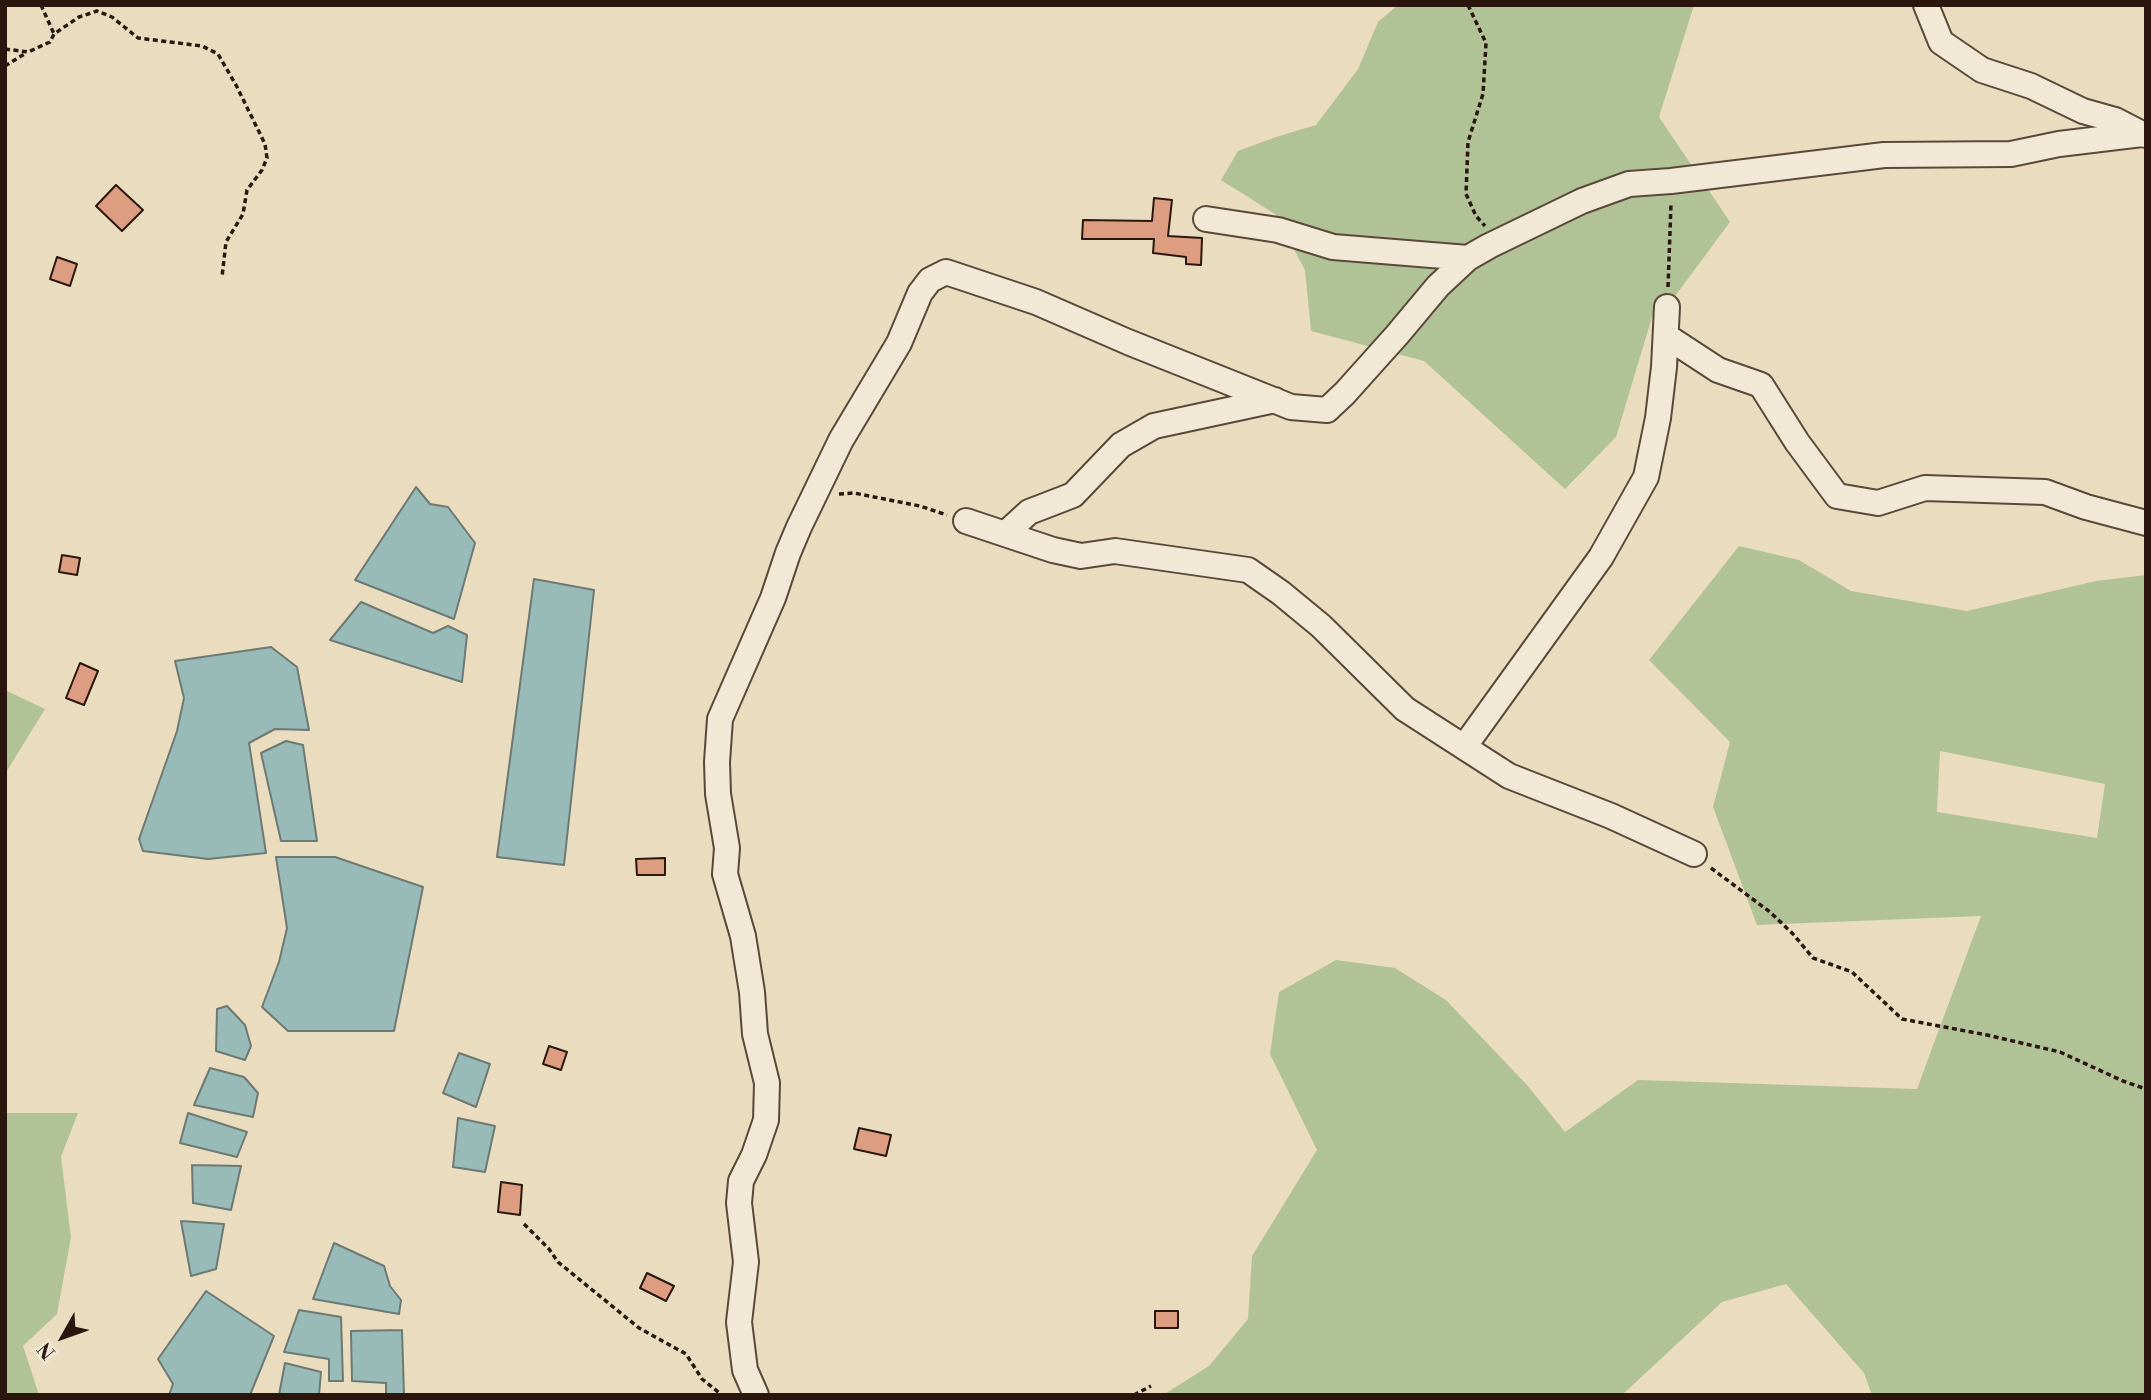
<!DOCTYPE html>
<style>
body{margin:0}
#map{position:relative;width:2151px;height:1400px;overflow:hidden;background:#eaddbf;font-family:"Libre Bodoni",serif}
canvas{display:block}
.frame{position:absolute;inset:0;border:7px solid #2a160c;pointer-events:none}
.north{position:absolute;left:28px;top:1302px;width:70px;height:70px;-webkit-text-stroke:5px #f1e9d5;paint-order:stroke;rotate:230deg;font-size:19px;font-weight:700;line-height:28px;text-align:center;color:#2a160c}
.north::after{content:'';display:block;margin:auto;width:24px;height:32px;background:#2a160c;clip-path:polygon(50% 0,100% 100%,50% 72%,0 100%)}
</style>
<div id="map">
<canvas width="2151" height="1400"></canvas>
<div class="frame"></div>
<div class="north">N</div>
</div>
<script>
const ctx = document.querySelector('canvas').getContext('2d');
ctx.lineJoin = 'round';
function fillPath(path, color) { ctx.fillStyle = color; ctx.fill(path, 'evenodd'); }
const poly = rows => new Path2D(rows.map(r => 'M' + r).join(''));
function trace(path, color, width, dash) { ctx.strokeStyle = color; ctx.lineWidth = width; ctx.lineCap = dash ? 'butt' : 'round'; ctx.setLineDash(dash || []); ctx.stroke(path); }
const green = poly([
 [1398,5,1694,5,1659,117,1730,222,1667,307,1652,317,1616,437,1565,489,1424,361,1311,331,1305,270,1275,214,1221,180,1238,151,1276,137,1316,125,1358,69,1378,22],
 [1739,546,1799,560,1851,591,1967,611,2096,581,2146,575,2146,1395,1872,1395,1864,1373,1786,1284,1722,1302,1622,1395,1163,1395,1209,1366,1248,1319,1252,1256,1317,1150,1270,1054,1279,992,1336,960,1395,968,1446,1000,1527,1085,1565,1132,1638,1080,1917,1089,1981,916,1757,925,1713,807,1730,742,1649,660],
 [1940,751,2105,784,2097,838,1937,812],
 [5,690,45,709,5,774],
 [5,1113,78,1113,61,1157,71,1237,57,1314,23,1346,39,1395,5,1395]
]);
const water = poly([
 [416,487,430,504,448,507,475,543,454,619,355,580,416,487],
 [534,579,594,590,564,865,497,857,534,579],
 [361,602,433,633,448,626,467,635,462,682,330,640,361,602],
 [271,647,297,667,309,730,275,729,249,743,266,853,208,859,143,851,139,839,177,731,184,698,175,661,271,647],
 [286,741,303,745,317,841,281,841,261,753,286,741],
 [276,857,335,857,423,887,394,1031,288,1031,262,1007,279,962,287,928,276,857],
 [227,1006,245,1025,251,1046,245,1060,216,1051,217,1009,227,1006],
 [459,1053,490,1064,476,1107,443,1093,459,1053],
 [210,1068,244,1077,258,1093,253,1117,194,1105,210,1068],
 [188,1113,247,1132,237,1157,180,1143,188,1113],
 [458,1118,495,1126,485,1172,453,1167,458,1118],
 [192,1165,241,1166,231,1210,193,1203,192,1165],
 [181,1221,224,1224,216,1269,191,1276,181,1221],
 [334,1243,384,1266,390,1286,401,1300,399,1314,313,1299,334,1243],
 [206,1291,274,1336,250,1395,169,1395,173,1384,158,1359,206,1291],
 [299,1310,341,1317,343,1381,329,1381,329,1359,284,1352,299,1310],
 [402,1330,404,1395,386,1395,386,1383,352,1381,351,1331,402,1330],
 [285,1363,321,1372,319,1395,279,1395,285,1363]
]);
const building = poly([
 [116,185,143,210,122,231,96,206,116,185],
 [1154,198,1172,200,1168,236,1202,238,1201,265,1186,264,1186,257,1153,253,1154,239,1082,239,1083,220,1152,221,1154,198],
 [57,257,77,264,70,286,50,279,57,257],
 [62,555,80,558,77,575,59,572,62,555],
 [80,663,98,671,84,705,66,698,80,663],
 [665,858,665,875,637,875,636,859,665,858],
 [549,1046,567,1052,561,1070,543,1064,549,1046],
 [859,1128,891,1135,886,1156,854,1149,859,1128],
 [501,1182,522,1185,520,1215,498,1212,501,1182],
 [647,1273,674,1286,666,1301,640,1288,647,1273],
 [1155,1311,1178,1311,1178,1328,1155,1328,1155,1311]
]);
const path = poly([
 [41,5,54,34],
 [1468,5,1486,43,1483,94,1468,142,1466,194,1476,216,1485,226],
 [5,49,28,52,50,42,54,34,79,17,97,11,112,17,138,38,202,46,218,54,236,85,265,144,267,158,262,170,247,190,243,214,226,242,222,277],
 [5,66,26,53],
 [1668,287,1671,204],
 [839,494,854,493,920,506,947,515],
 [1711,868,1770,912,1793,934,1813,958,1852,972,1902,1019,1987,1035,2060,1052,2123,1081,2146,1089],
 [524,1224,549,1249,558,1262,639,1328,686,1354,702,1379,722,1395],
 [1134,1395,1151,1386]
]);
const street = poly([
 [1926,5,1941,42,1982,70,2031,86,2083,111,2115,120,2142,134],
 [1206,219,1278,230,1333,247,1468,258],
 [1666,336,1718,370,1761,385,1797,442,1837,496,1878,503,1925,488,2045,492,2086,507,2146,523],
 [966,521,1053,550,1081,556,1115,551,1248,570,1281,593,1321,626,1405,709,1509,776,1611,816,1694,854],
 [1006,533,1029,512,1073,495,1121,445,1154,426,1275,400],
 [1464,747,1601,557,1646,477,1658,418,1664,367,1667,307],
 [756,1395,745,1370,739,1322,746,1262,739,1203,741,1181,754,1155,766,1120,767,1083,755,1034,752,992,743,936,725,874,727,848,718,794,717,762,720,719,773,598,788,553,799,527,841,440,899,343,920,293,930,280,946,272,1036,302,1128,342,1291,407,1327,410,1345,393,1397,335,1438,286,1468,258,1489,246,1582,201,1629,184,1671,181,1884,155,2011,154,2059,144,2142,134,2146,135]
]);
fillPath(green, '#b1c296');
fillPath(water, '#99bbb8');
trace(water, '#6d7973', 2);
fillPath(building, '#dd9d81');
trace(building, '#2a160c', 2);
trace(street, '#5a4839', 28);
trace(path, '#2a160c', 3.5, [5, 3.5]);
trace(street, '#f1e9d5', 24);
</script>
